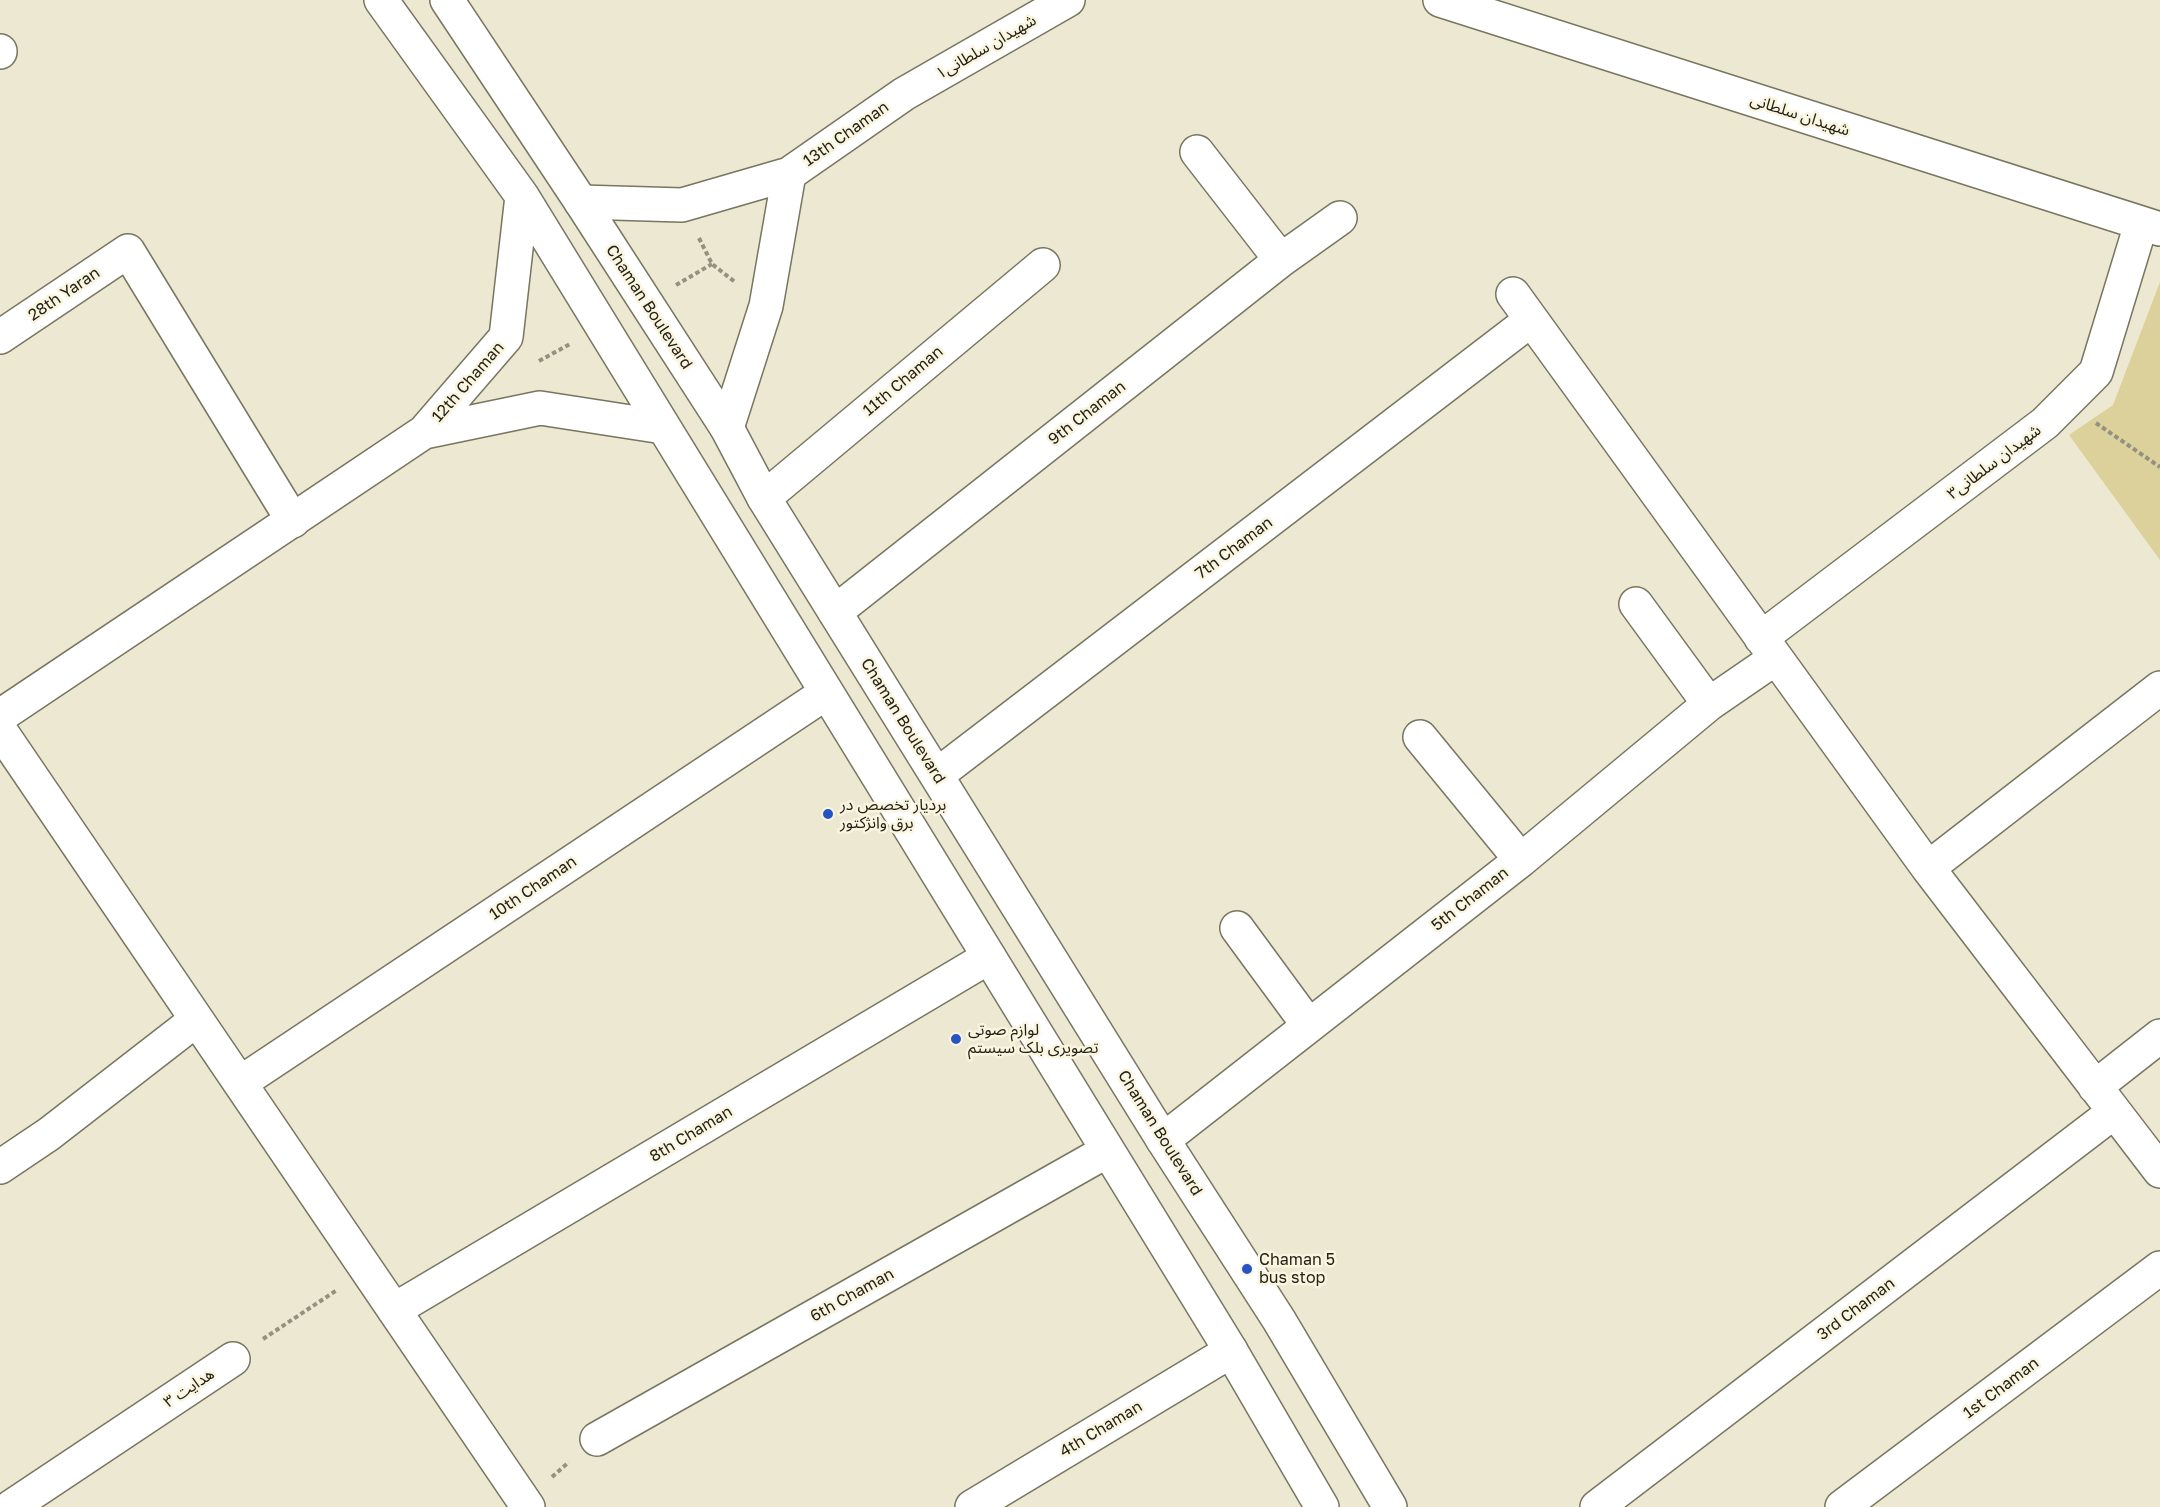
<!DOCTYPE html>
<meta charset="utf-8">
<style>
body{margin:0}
canvas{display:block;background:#ece8d1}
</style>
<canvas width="2160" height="1507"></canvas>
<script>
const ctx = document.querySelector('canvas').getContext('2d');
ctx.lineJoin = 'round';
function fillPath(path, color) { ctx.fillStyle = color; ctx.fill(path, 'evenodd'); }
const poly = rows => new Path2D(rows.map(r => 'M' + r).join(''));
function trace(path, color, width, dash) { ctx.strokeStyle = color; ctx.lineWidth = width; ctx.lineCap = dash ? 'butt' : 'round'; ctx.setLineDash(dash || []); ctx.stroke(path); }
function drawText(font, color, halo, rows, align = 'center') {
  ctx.font = font + ' "Golos Text","Noto Sans Arabic",sans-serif'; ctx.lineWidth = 5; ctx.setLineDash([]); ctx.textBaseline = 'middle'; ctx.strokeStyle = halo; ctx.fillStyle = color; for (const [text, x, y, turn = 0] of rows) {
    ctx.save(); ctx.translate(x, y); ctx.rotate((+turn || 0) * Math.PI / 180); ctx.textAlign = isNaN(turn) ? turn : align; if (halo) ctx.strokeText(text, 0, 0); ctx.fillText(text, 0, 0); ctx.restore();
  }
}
const green = poly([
 [2160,282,2160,560,2069,435,2113,405]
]);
const path = poly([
 [699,238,712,264,735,282],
 [676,285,712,264],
 [539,361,570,344],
 [2096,423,2160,467],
 [263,1339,337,1290],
 [552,1477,569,1462]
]);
const street = poly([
 [0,51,0,52],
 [1197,152,1281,260],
 [581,202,682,205,789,174,904,94,1068,0],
 [1513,294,1928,868,2160,1171],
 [0,337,128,251,293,521],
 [727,428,766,306,789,174],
 [764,498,1043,265],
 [1636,604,1709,704],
 [835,612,1281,260,1340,218],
 [1761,638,2045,423,2096,372,2141,224],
 [0,730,528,1507],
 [1420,737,1521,860],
 [937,775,1531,320],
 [1928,868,2160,688],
 [1237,928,1309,1026],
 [240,1083,826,693],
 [2095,1087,2160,1036],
 [1163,1140,1521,860,1709,704,1776,658],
 [0,1167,49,1134,196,1020],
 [394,1310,989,957],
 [597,1439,1107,1151],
 [11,1507,233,1359],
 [972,1507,1231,1351],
 [1597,1507,2114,1112],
 [1842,1507,2160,1268]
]);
const secondary = poly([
 [381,0,522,196,1231,1351,1322,1507],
 [447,0,581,202,727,428,764,498,1163,1140,1279,1320,1390,1507],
 [1440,0,2160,229],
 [424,432,540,408,663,427],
 [0,716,424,432,506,337,522,196]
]);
const markers = [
 [828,814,6,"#2654c2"],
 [956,1039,6,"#2654c2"],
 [1247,1269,6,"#2654c2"]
];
const streetNames = [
 ["شهیدان سلطانی۱",986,47,-30],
 ["شهیدان سلطانی",1800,115,18],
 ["13th Chaman",846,134,-35],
 ["28th Yaran",64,294,-34],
 ["Chaman Boulevard",649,307,57],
 ["11th Chaman",903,381,-40],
 ["12th Chaman",468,382,-49],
 ["9th Chaman",1087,413,-38],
 ["شهیدان سلطانی۳",1994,462,-37],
 ["7th Chaman",1234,548,-37],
 ["Chaman Boulevard",903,721,58],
 ["10th Chaman",533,888,-34],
 ["5th Chaman",1470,899,-38],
 ["Chaman Boulevard",1160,1133,58],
 ["8th Chaman",691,1134,-31],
 ["6th Chaman",852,1295,-29],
 ["3rd Chaman",1856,1309,-37],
 ["هدایت ۳",189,1388,-34],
 ["1st Chaman",2001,1388,-37],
 ["4th Chaman",1101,1429,-31]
];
const poiNames = [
 ["بردیار تخصص در",840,805],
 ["برق وانژکتور",840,823],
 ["لوازم صوتی",968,1030],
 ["تصویری بلک سیستم",968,1048],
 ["Chaman 5",1259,1260],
 ["bus stop",1259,1278]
];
fillPath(green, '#dcd19a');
trace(street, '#787560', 36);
trace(secondary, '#787560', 36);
trace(path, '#949180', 4, [4.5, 3]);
trace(street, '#fff', 33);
trace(secondary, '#fff', 33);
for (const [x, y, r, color] of markers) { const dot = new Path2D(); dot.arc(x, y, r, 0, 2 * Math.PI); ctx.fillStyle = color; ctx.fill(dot); trace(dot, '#faf5de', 2); }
drawText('16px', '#232119', '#faf5de', streetNames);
drawText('16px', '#232119', '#faf5de', poiNames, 'left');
</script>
